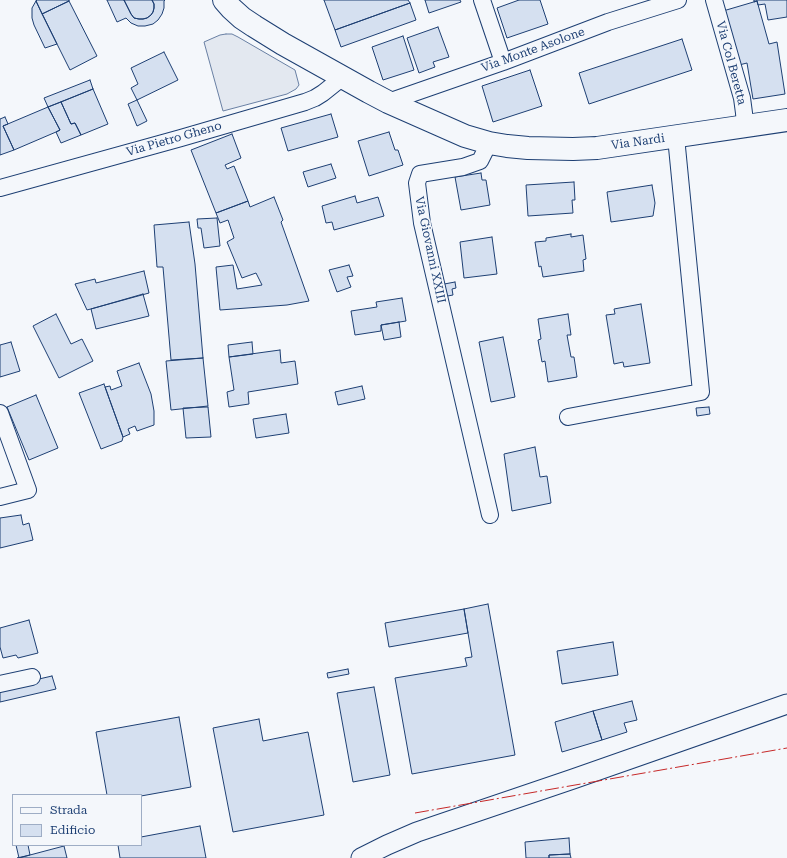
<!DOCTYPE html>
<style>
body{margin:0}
#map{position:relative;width:787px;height:858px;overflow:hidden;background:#f4f7fb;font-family:"Roboto Serif",serif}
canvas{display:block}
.legend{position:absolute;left:12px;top:794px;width:130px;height:52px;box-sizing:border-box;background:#f4f7fb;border:1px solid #9eadc5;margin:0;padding:5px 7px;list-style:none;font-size:12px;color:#1d3f73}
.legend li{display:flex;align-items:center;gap:8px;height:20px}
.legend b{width:20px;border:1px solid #9eadc5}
</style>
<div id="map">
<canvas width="787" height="858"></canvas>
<ul class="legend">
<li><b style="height:5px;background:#f4f7fb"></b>Strada</li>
<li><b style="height:11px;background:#d5e0f0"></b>Edificio</li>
</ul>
</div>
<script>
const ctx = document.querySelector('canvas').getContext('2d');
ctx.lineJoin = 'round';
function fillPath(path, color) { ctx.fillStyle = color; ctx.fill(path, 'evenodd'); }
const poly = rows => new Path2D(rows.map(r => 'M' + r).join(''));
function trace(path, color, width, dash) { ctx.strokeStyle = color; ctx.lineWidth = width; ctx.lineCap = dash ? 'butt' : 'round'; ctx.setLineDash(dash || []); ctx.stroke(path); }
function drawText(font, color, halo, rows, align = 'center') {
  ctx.font = font + ' "Roboto Serif",serif'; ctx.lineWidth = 3; ctx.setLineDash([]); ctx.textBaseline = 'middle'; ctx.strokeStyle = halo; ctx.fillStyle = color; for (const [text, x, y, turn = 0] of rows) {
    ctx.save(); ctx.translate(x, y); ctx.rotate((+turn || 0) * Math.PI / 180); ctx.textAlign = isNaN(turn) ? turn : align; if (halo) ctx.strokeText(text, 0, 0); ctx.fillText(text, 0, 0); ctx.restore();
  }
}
const parking = poly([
 [226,34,232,34,238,37,295,70,299,85,296,89,287,94,223,111,204,42,220,35,226,34]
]);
const building = poly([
 [37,0,69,0,69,1,42,14,36,1,37,0],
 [107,0,124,0,131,14,134,18,139,19,143,19,147,18,151,15,153,12,154,8,154,4,152,0,165,0,164,1,164,8,162,14,158,20,153,24,145,26,138,26,131,23,126,18,117,22,107,0],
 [124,0,152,0,154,4,154,8,153,12,151,15,147,18,143,19,139,19,134,18,131,14,124,0],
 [324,0,408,0,410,3,335,30,324,0],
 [425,0,460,0,461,2,429,13,425,0],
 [519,0,540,0,548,24,507,38,497,8,519,0],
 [754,0,787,0,787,17,768,20,765,4,758,5,757,1,754,2,754,0],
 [36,1,57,44,45,48,34,25,32,18,32,8,36,1],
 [69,1,97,56,70,70,42,14,69,1],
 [757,1,769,44,777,42,785,94,753,99,747,63,739,65,723,11,757,1],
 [410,3,416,20,341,47,335,30,410,3],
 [438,27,449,57,433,62,435,67,419,73,407,38,438,27],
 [403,36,414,70,383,80,372,47,403,36],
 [682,39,692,70,589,104,579,73,682,39],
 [164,52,178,80,137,100,131,88,138,84,131,68,164,52],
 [530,70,542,106,493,122,482,86,530,70],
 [90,80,93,89,48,107,44,98,90,80],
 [93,89,108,124,81,135,75,123,71,124,61,102,93,89],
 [137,100,147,121,137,126,128,104,137,100],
 [61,102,71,124,75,123,81,135,61,143,56,132,60,130,48,107,61,102],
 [48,107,60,130,56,132,14,150,3,126,48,107],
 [331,114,338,137,288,151,281,128,331,114],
 [5,117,8,124,3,126,14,150,0,155,0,119,5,117],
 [389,132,395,150,398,150,403,165,369,176,358,141,389,132],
 [232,134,241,158,225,165,227,169,234,166,248,201,216,213,191,150,232,134],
 [331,164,336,178,308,187,303,172,331,164],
 [481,173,482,180,486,180,490,205,461,210,455,177,481,173],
 [574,182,575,200,572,200,573,213,528,216,526,185,574,182],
 [652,185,655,203,653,216,611,222,607,192,652,185],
 [355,196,357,203,378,197,384,216,334,230,332,222,326,223,322,206,355,196],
 [274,197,283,220,281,222,309,301,287,305,220,310,216,267,233,265,237,289,262,285,256,273,242,278,227,242,234,238,228,220,220,223,216,213,248,201,250,207,274,197],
 [217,218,220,246,204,248,201,228,198,228,197,219,217,218],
 [189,222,195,264,203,358,171,360,163,267,157,267,154,225,189,222],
 [571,234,571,237,583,235,586,259,583,260,584,271,543,277,541,266,539,267,535,242,546,241,546,238,571,234],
 [492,237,497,274,464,278,460,242,492,237],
 [349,265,353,276,347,277,351,287,337,292,329,270,349,265],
 [144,271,149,293,87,310,75,284,95,279,96,283,144,271],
 [455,282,456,288,452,289,453,295,442,297,439,285,455,282],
 [143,294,149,316,96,329,91,309,143,294],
 [402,298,406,321,381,325,381,331,355,335,351,311,377,307,376,302,402,298],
 [641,304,650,363,624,367,623,362,614,364,606,315,615,314,614,309,641,304],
 [56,314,71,344,82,339,93,361,59,378,33,326,56,314],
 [568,314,571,335,567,335,571,357,574,357,577,377,548,382,545,361,542,362,538,340,541,339,538,319,568,314],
 [399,322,401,337,384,340,381,325,399,322],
 [503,337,515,397,491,402,479,342,503,337],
 [11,342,20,371,0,377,0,345,11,342],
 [252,342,253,354,229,357,228,345,252,342],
 [280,350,281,363,295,361,298,384,248,392,249,404,229,407,227,392,234,390,229,357,280,350],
 [203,358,208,406,171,410,166,361,203,358],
 [139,363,151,394,154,411,154,425,137,431,135,426,128,429,130,434,123,437,105,387,110,386,111,390,122,386,117,371,139,363],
 [104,384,123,437,122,441,101,449,79,393,104,384],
 [362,386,365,399,338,405,335,392,362,386],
 [36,395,58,448,29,460,7,407,36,395],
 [208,407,211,437,186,438,183,408,208,407],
 [709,407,710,414,697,416,696,408,709,407],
 [286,414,289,433,256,438,253,419,286,414],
 [535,447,540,477,547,476,551,503,512,511,504,454,535,447],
 [21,515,23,525,29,523,33,540,0,548,0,518,21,515],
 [488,604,515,755,412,774,395,678,467,666,465,658,472,657,464,609,488,604],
 [464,609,468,633,389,647,385,623,464,609],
 [29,620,38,653,18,658,16,655,3,658,0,647,0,628,29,620],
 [613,642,618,675,562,684,557,651,613,642],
 [348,669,349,674,328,678,327,673,348,669],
 [52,676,56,689,0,702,0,688,52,676],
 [374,687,390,775,353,782,337,693,374,687],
 [632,701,637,720,624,723,627,732,602,740,593,711,632,701],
 [593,711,602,740,562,752,555,722,593,711],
 [179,717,191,787,141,796,141,795,107,795,96,732,179,717],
 [259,719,263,741,308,732,324,815,233,832,213,728,259,719],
 [200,826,206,858,120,858,118,845,141,845,141,837,200,826],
 [569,838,570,854,549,855,549,858,526,858,525,842,569,838],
 [16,845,28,845,30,855,19,858,16,845],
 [64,846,67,858,17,858,30,855,64,846],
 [570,854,571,858,549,858,549,855,570,854]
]);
const minor = poly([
 [482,0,503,62],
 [714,0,742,98,744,113,745,127],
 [388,102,503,62,608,22,678,0],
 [489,143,480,161,463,167,420,174,417,183,422,223,490,515],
 [0,188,181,138,305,102,315,98,323,93,343,77],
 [0,413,28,490,0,497],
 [568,417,701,392,676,137],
 [0,684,32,677]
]);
const tertiary = poly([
 [361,858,387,845,417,832,573,779,787,704]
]);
const secondary = poly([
 [224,0,231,8,242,18,254,26,283,44,369,92,388,102,465,136,489,143,507,146,528,148,573,149,597,148,787,120]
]);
const power = poly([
 [415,813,787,748]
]);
const streetNames = [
 ["Via Monte Asolone",533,50,-20],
 ["Via Col Beretta",731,63,75],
 ["Via Pietro Gheno",174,139,-16],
 ["Via Nardi",638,142,-8],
 ["Via Giovanni XXIII",430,250,78]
];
fillPath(parking, '#e3e8f0');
trace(parking, '#687fa3', 1);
fillPath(building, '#d5e0f0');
trace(building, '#1d3f73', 1);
trace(minor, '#1d3f73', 18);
trace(tertiary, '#1d3f73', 21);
trace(secondary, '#1d3f73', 24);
trace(minor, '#f4f7fb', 16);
trace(tertiary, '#f4f7fb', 19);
trace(secondary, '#f4f7fb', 22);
trace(power, '#c62828', 1, [14, 3, 2, 3]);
drawText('12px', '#1d3f73', '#f4f7fb', streetNames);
</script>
